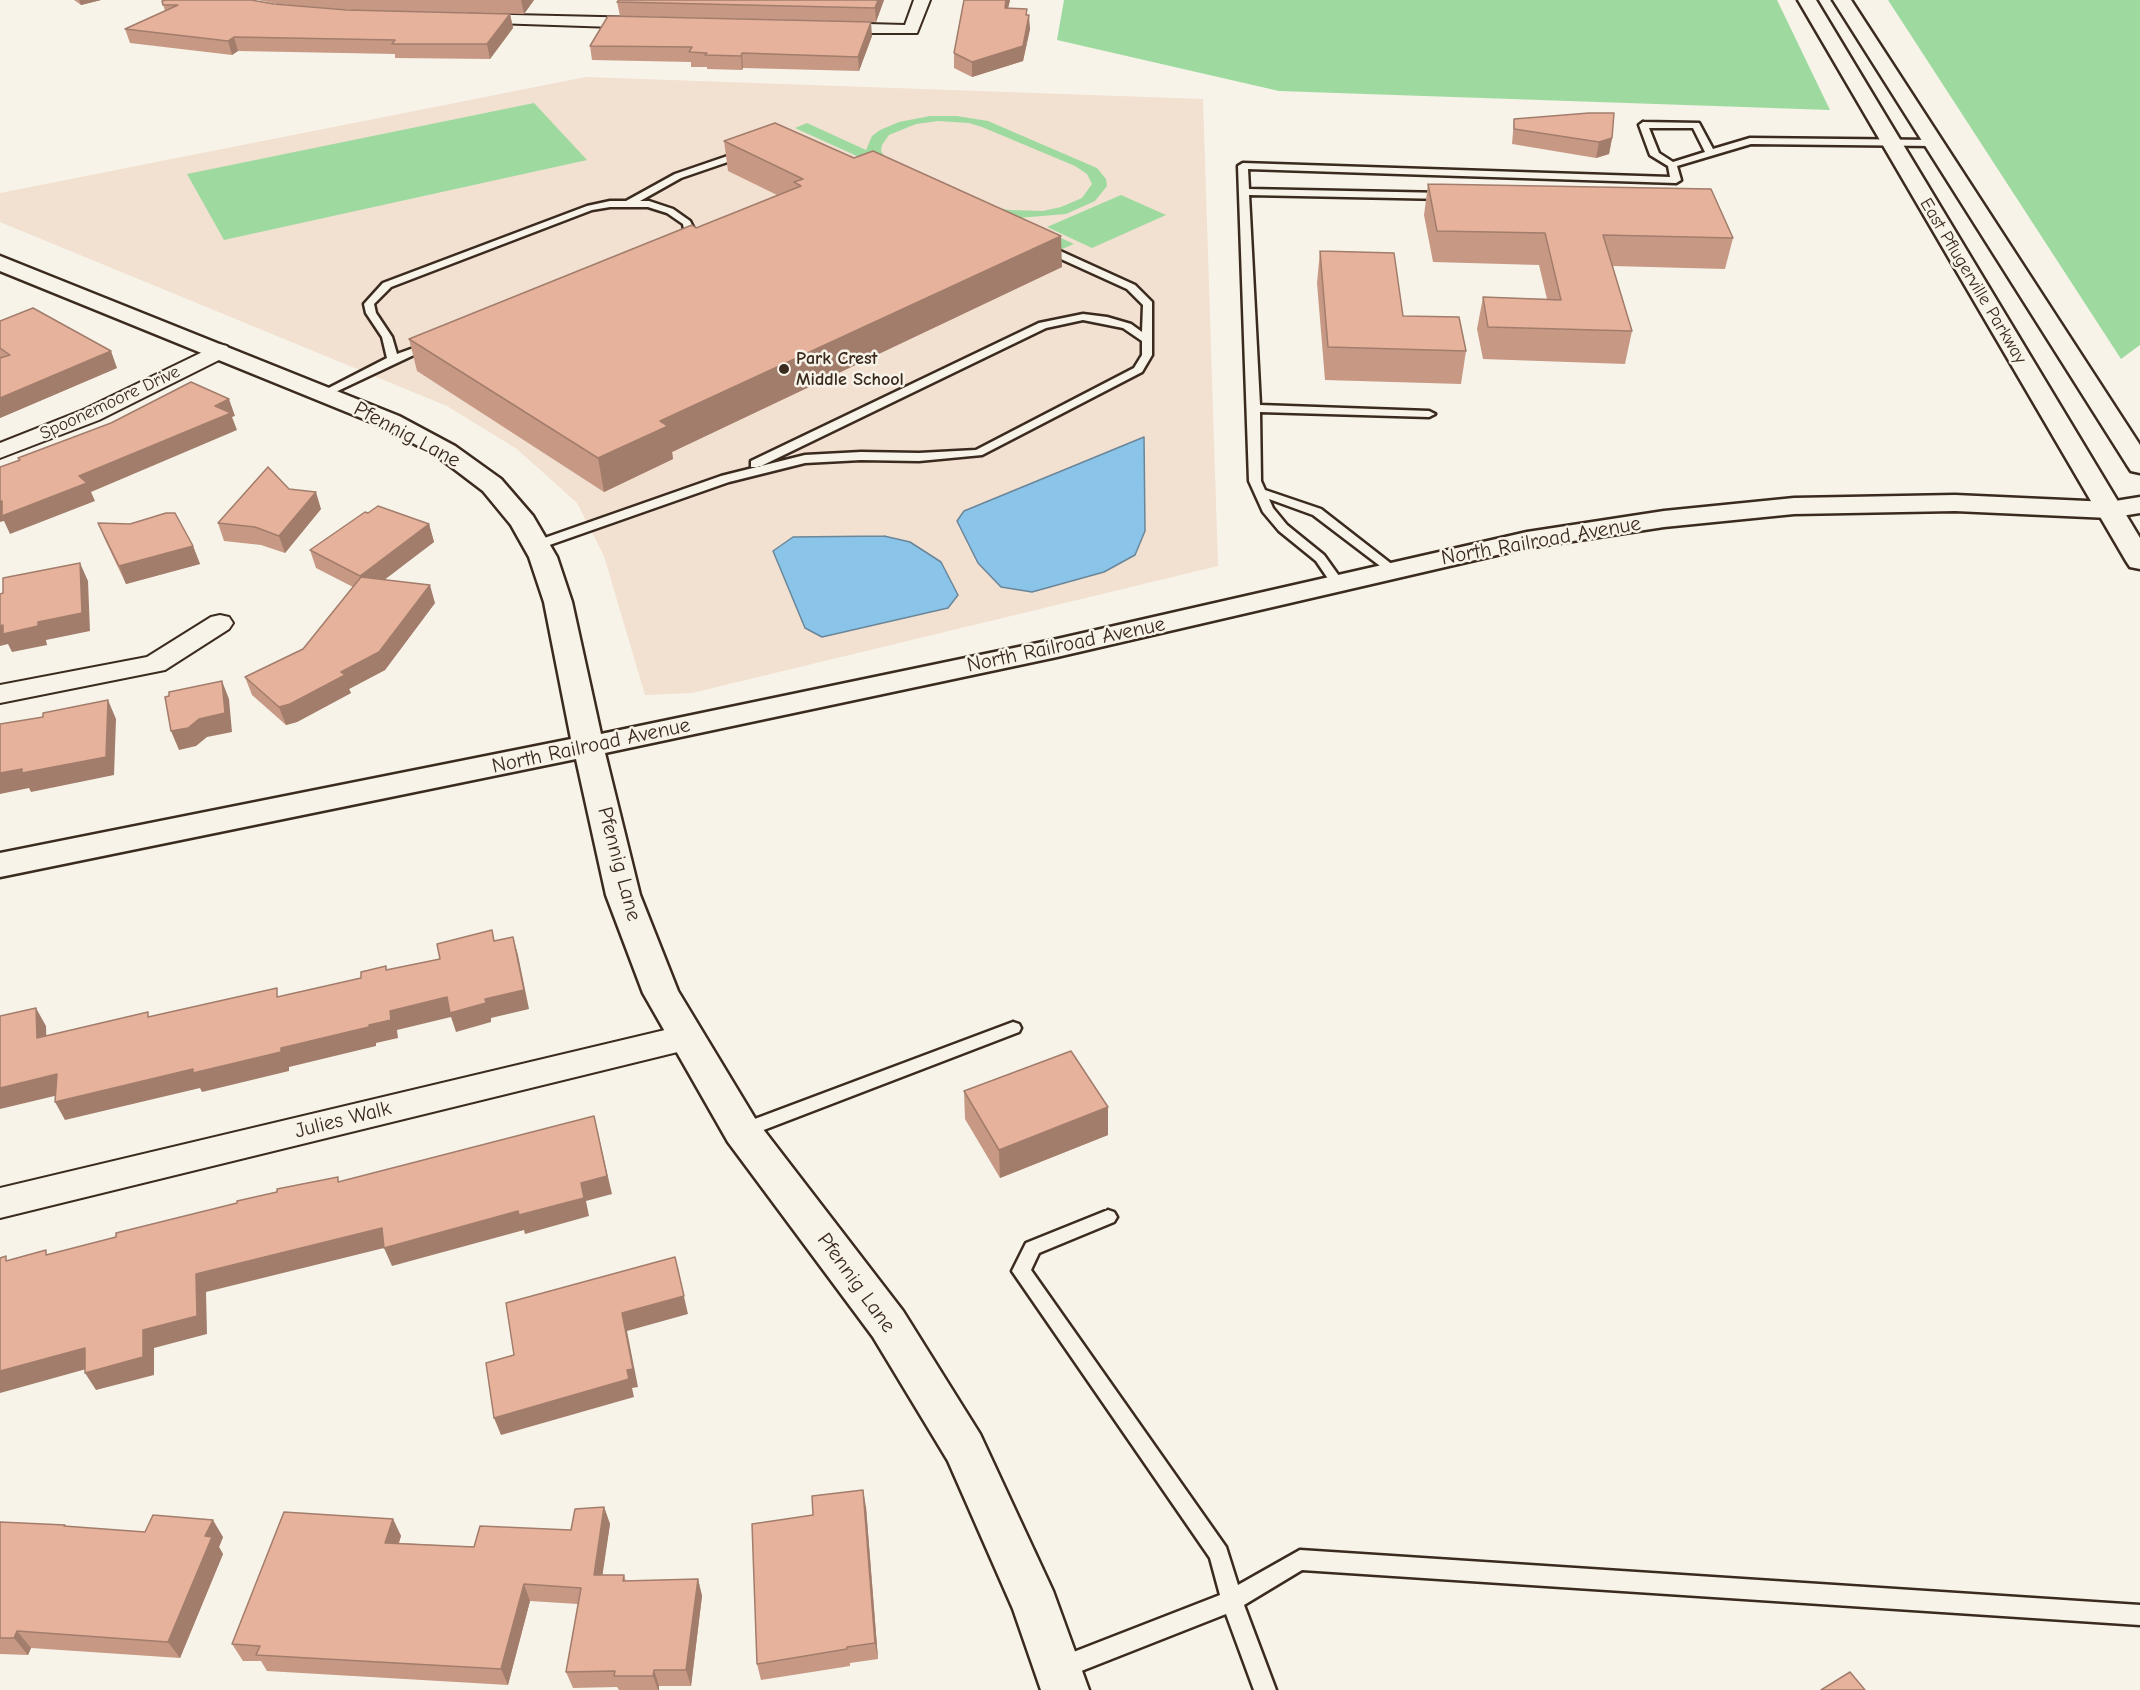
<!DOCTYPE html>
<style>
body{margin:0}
canvas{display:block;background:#f7f3e8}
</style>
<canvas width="2140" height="1690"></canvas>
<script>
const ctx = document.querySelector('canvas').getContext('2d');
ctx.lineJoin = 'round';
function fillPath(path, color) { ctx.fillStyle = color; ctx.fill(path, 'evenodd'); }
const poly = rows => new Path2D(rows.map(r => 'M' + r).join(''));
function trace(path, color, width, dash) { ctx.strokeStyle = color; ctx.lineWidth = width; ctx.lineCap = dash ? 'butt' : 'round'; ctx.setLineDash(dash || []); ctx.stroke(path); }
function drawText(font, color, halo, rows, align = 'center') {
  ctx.font = font + ' "Comic Neue",sans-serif'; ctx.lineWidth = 5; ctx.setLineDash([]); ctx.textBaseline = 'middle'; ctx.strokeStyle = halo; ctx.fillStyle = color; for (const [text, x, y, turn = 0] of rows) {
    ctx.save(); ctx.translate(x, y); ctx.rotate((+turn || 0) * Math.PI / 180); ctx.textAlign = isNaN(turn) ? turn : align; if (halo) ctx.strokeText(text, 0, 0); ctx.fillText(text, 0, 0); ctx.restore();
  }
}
const built = poly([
 [586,77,1203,99,1218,566,692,693,645,695,604,556,577,503,517,449,447,406,0,222,0,193]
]);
const green = poly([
 [1064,0,1777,0,1830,110,1279,91,1057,40],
 [1888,0,2140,0,2140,345,2121,359],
 [534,103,587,160,224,240,187,174],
 [930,116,957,116,988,121,1097,168,1106,179,1107,186,1095,201,1066,214,1018,218,1074,244,1062,249,795,128,807,123,866,150,872,136,880,130,899,122],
 [938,121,969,123,982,127,1075,166,1087,174,1092,184,1082,198,1061,207,1043,211,1010,210,997,208,885,157,881,151,882,145,889,135,916,124],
 [1121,195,1166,215,1092,248,1047,227]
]);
const water = poly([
 [1144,437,1145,531,1135,555,1104,572,1032,592,1001,587,978,563,957,521,964,511,1144,437],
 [884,536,910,542,941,562,958,595,948,608,822,637,805,628,773,551,793,537,884,536]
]);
const service = poly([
 [1643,122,1699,123,1713,149,1750,138,1933,140,1938,143,1933,146,1751,144,1677,166,1681,180,1676,183,1248,169,1249,189,1446,193,1451,196,1446,199,1249,195,1260,405,1429,411,1435,414,1429,417,1260,412,1261,481,1265,490,1321,509,1398,569,1396,572,1388,572,1313,515,1269,499,1273,508,1287,525,1324,555,1344,583,1338,587,1333,586,1316,561,1279,531,1263,512,1249,481,1238,166,1243,163,1670,177,1668,166,1650,155,1639,125,1643,122],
 [1649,128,1693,128,1705,152,1673,162,1659,153,1649,128],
 [745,150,750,153,748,155,681,178,640,201,649,201,673,209,690,221,694,229,683,244,674,242,684,229,683,224,667,213,648,207,610,207,592,210,391,287,374,304,376,313,392,337,397,354,430,342,435,345,327,396,319,396,317,394,387,358,382,337,366,313,364,304,383,283,587,206,610,201,626,201,675,174,745,150],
 [1039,245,1047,245,1135,285,1152,302,1152,355,1142,372,982,455,919,461,861,460,805,463,729,482,541,548,533,548,531,545,533,542,721,476,805,455,861,452,919,453,976,450,1134,368,1142,355,1142,341,1123,328,1083,320,1046,328,759,467,751,467,751,461,1039,323,1083,314,1107,317,1131,324,1142,332,1143,305,1127,289,1039,249,1039,245],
 [1013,1022,1019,1024,1021,1028,1019,1032,748,1136,742,1138,736,1136,733,1131,736,1126,1013,1022],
 [1108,1210,1114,1212,1117,1217,1114,1222,1039,1253,1031,1270,1226,1547,1238,1585,1300,1550,2140,1605,2140,1625,1302,1570,1244,1605,1276,1690,1254,1690,1226,1614,1061,1679,1053,1676,1050,1668,1053,1660,1220,1595,1210,1558,1012,1271,1026,1243,1108,1210]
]);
const minor = poly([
 [914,0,930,0,917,33,830,33,822,28,830,23,905,25,914,0],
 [470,14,644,18,652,23,644,28,464,22,462,19,470,14],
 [219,344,227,346,230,351,227,356,99,420,0,458,0,443,83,410,219,344],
 [220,615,229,617,233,623,229,629,165,670,0,703,0,685,147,657,211,617,220,615],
 [686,1025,698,1029,703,1038,698,1047,0,1218,0,1188,686,1025]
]);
const tertiary = poly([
 [0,256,399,416,455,446,501,479,533,516,557,557,572,602,601,734,1057,639,1527,532,1664,511,1794,498,1955,495,2109,502,2140,497,2140,513,2109,518,1955,511,1794,514,1664,527,1527,548,1057,657,605,753,640,895,678,991,756,1120,903,1311,980,1434,1053,1591,1089,1690,1041,1690,1013,1609,948,1461,873,1337,728,1142,643,993,606,895,576,759,0,877,0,853,571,739,544,602,529,557,511,525,483,491,437,456,381,426,0,271,0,256]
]);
const secondary = poly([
 [1798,0,1816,0,2140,538,2140,569,2130,567,2126,561,1798,0],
 [1833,0,1851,0,2140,445,2140,473,2131,471,2127,465,1833,0]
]);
const wall = poly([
 [74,0,101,0,81,5],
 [258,0,534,0,524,14,351,10,278,4],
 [619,0,884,0,876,22,620,16,617,2],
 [964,0,1010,0,1008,8,1027,15,1030,29,1023,61,972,77,954,68,954,53],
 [162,1,274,4,347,10,510,14,513,28,490,59,395,58,395,54,238,51,232,55,130,43,125,29,165,11],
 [872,36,859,71,743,68,742,70,707,69,707,67,691,67,691,62,592,60,590,46],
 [1514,119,1612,138,1609,154,1596,158,1512,144],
 [724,141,1062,267,672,452,673,459,604,492,417,371,409,339,696,228,777,195,728,171],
 [1428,184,1733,238,1725,269,1612,266,1632,331,1625,364,1483,359,1477,329,1483,297,1547,299,1539,265,1433,262,1424,215],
 [1320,251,1403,316,1466,351,1461,384,1325,380,1317,283],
 [0,321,117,368,0,418],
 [289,489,321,509,285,553,261,545,224,541,218,523],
 [98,523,193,546,200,564,126,584,105,540],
 [429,524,434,542,384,579,435,603,385,670,349,689,351,693,297,722,286,725,252,695,245,677,303,649,353,587,316,568,310,550],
 [964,1091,1108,1135,1000,1178,965,1119],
 [604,1507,610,1524,602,1575,624,1575,626,1581,698,1579,702,1596,691,1686,659,1686,659,1690,619,1690,617,1687,573,1688,566,1672,578,1604,530,1601,508,1685,267,1671,261,1661,243,1661,232,1644,393,1519,401,1536,399,1543,474,1547,571,1530],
 [866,1507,878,1659,850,1663,850,1666,761,1680,757,1664],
 [0,1522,65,1525,66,1527,223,1537,219,1547,223,1554,180,1658,31,1648,28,1655,0,1654]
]);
const shadedWall = poly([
 [79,0,101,0,81,5],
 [521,0,534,0,524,14],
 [878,0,884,0,876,22,875,8],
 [1006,0,1010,0,1005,22,1005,8],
 [510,14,513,28,490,59,487,44],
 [1029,15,1030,29,1023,61,972,77,972,62],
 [871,22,872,36,859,71,858,57],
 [234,37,238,51,232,55,228,41],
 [742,53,743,68,742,70,741,56],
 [1612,138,1609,154,1596,158,1599,142],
 [1061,236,1062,267,672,452,673,459,604,492,598,458,660,421],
 [111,351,117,368,0,418,0,398],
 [229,399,235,416,232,417,237,430,91,492,95,501,10,534,4,521,0,522,0,502,79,476],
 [316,492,321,509,285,553,279,536],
 [429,524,434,542,366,594,360,576],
 [193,546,200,564,126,584,119,566],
 [80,563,88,581,90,631,46,640,47,645,12,652,8,644,0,646,0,626,38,622],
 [430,585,435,603,385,670,349,689,351,693,297,722,286,725,279,707,341,672],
 [222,681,229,699,232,732,207,737,196,746,179,750,171,731],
 [108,700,116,719,114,775,31,792,29,788,0,794,0,773],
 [513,937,518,955,529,1009,491,1018,491,1022,456,1032,451,1017,397,1030,398,1038,376,1043,376,1046,289,1067,289,1071,202,1092,200,1088,65,1120,55,1102,281,1048,369,1025,390,1011,447,997,485,999],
 [36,1008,46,1026,47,1056,37,1038],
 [57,1074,67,1093,0,1109,0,1088],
 [1108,1107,1108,1135,1000,1178,999,1150],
 [594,1116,612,1194,586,1201,589,1216,525,1234,524,1230,392,1266,384,1248,388,1247,206,1292,207,1334,154,1348,154,1375,96,1390,85,1373,143,1330,196,1274,382,1228,581,1183],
 [675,1257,688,1314,627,1331,638,1387,632,1388,634,1397,501,1435,494,1418,627,1370,622,1313],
 [85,1348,97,1366,0,1393,0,1371],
 [863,1490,866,1507,878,1659,875,1643],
 [604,1507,610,1524,600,1592,594,1575],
 [393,1519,401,1536,393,1559,385,1543],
 [213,1520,223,1537,219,1547,223,1554,180,1658,168,1642,205,1536],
 [698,1579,702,1596,691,1686,686,1670],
 [524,1584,530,1601,508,1685,501,1669],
 [17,1631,31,1648,28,1655,14,1638],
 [654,1670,659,1686,659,1690,658,1690,653,1676]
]);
const building = poly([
 [166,0,251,0,274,4,347,10,510,14,487,44,392,44,395,40,234,37,228,41,125,29,178,5,163,5,162,1,166,0],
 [619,0,878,0,875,8,617,2,619,0],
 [964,0,1006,0,1005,8,1027,9,1026,15,1029,15,1023,46,972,62,954,53,964,0],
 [608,16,871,22,858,57,742,53,741,56,705,55,707,53,689,52,692,47,590,46,608,16],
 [1589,113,1614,113,1612,138,1599,142,1514,129,1514,119,1589,113],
 [775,123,854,158,873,151,1061,236,660,421,668,426,598,458,409,339,692,225,696,228,801,186,794,182,803,179,724,141,775,123],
 [1428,184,1711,189,1733,238,1603,235,1632,331,1488,327,1483,297,1561,300,1545,233,1437,231,1428,184],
 [1320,251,1394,253,1403,316,1459,317,1466,351,1328,347,1320,251],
 [33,308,111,351,0,398,0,358,10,355,0,348,0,321,33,308],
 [191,382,229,399,215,406,231,413,79,476,87,483,2,516,2,501,0,502,0,467,20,460,18,458,111,423,191,382],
 [268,467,289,489,316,492,279,536,255,527,218,523,268,467],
 [378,506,429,524,360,576,310,550,365,512,368,513,378,506],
 [166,513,175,513,193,546,119,566,98,523,130,524,166,513],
 [80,563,82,613,38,622,38,626,3,634,3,625,0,626,0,594,3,593,3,578,80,563],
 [361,577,430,585,379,652,341,672,345,675,290,704,279,707,245,677,303,649,361,577],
 [222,681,225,713,199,719,188,728,171,731,165,697,169,696,169,692,222,681],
 [108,700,106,757,22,773,22,769,0,773,0,724,43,717,43,713,108,700],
 [492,930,494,941,513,937,524,990,485,999,486,1003,450,1013,447,997,390,1011,391,1020,369,1025,369,1027,281,1048,281,1052,193,1073,193,1069,55,1102,57,1074,0,1088,0,1016,36,1008,37,1038,148,1012,148,1017,277,988,277,997,361,978,361,972,386,966,386,970,440,959,437,944,492,930],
 [1071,1051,1108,1107,999,1150,964,1091,1071,1051],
 [594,1116,607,1176,581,1183,584,1198,519,1215,518,1211,384,1248,382,1228,196,1274,197,1316,143,1330,143,1357,85,1373,85,1348,0,1371,0,1258,6,1256,6,1261,46,1250,46,1255,116,1237,116,1233,237,1203,237,1201,277,1192,277,1189,338,1177,338,1182,594,1116],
 [675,1257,684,1296,622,1313,633,1369,627,1370,629,1379,494,1418,486,1363,514,1355,506,1303,675,1257],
 [863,1490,875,1643,847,1647,847,1649,757,1664,752,1524,813,1515,812,1496,863,1490],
 [604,1507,594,1575,624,1575,623,1581,698,1579,686,1670,654,1670,653,1676,614,1676,615,1671,566,1672,581,1588,524,1584,501,1669,256,1655,260,1646,232,1644,284,1512,393,1519,385,1543,474,1547,480,1526,571,1530,575,1509,604,1507],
 [153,1515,213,1520,205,1536,212,1537,168,1642,17,1631,14,1638,0,1638,0,1522,65,1525,64,1526,145,1532,153,1515],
 [1850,1672,1865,1690,1821,1690,1850,1672]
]);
const markers = [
 [784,369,6,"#3b2a1e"]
];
const farStreetnames = [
 ["East Pflugerville Parkway",1973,281,59],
 ["Spoonemoore Drive",110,403,-25]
];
const farPoinames = [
 ["Park Crest",796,359],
 ["Middle School",796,380]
];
const streetNames = [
 ["Pfennig Lane",407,435,28],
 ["North Railroad Avenue",1541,541,-10],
 ["North Railroad Avenue",1066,645,-12],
 ["North Railroad Avenue",591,746,-12],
 ["Pfennig Lane",619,864,75],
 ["Julies Walk",343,1120,-14],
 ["Pfennig Lane",856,1283,54]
];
fillPath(built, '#f2e0d1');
fillPath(green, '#9edaa0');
fillPath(water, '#8ac4e9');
trace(water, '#6a8698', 1.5);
trace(service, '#3b2a1e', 5);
trace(minor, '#3b2a1e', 4);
trace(tertiary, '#3b2a1e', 5);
trace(secondary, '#3b2a1e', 5);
fillPath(service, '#f7f3e8');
fillPath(minor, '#f7f3e8');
fillPath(tertiary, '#f7f3e8');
fillPath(secondary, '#f7f3e8');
fillPath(wall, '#c79985');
fillPath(shadedWall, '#a27d6c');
fillPath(building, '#e7b29b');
trace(building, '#a27d6c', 1.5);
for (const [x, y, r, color] of markers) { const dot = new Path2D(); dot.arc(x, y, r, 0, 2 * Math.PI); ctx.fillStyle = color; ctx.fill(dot); trace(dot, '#f7f3e8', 2); }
drawText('18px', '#3b2a1e', '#f7f3e8', farStreetnames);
drawText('bold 18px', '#3b2a1e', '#f7f3e8', farPoinames, 'left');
drawText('21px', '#3b2a1e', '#f7f3e8', streetNames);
</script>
